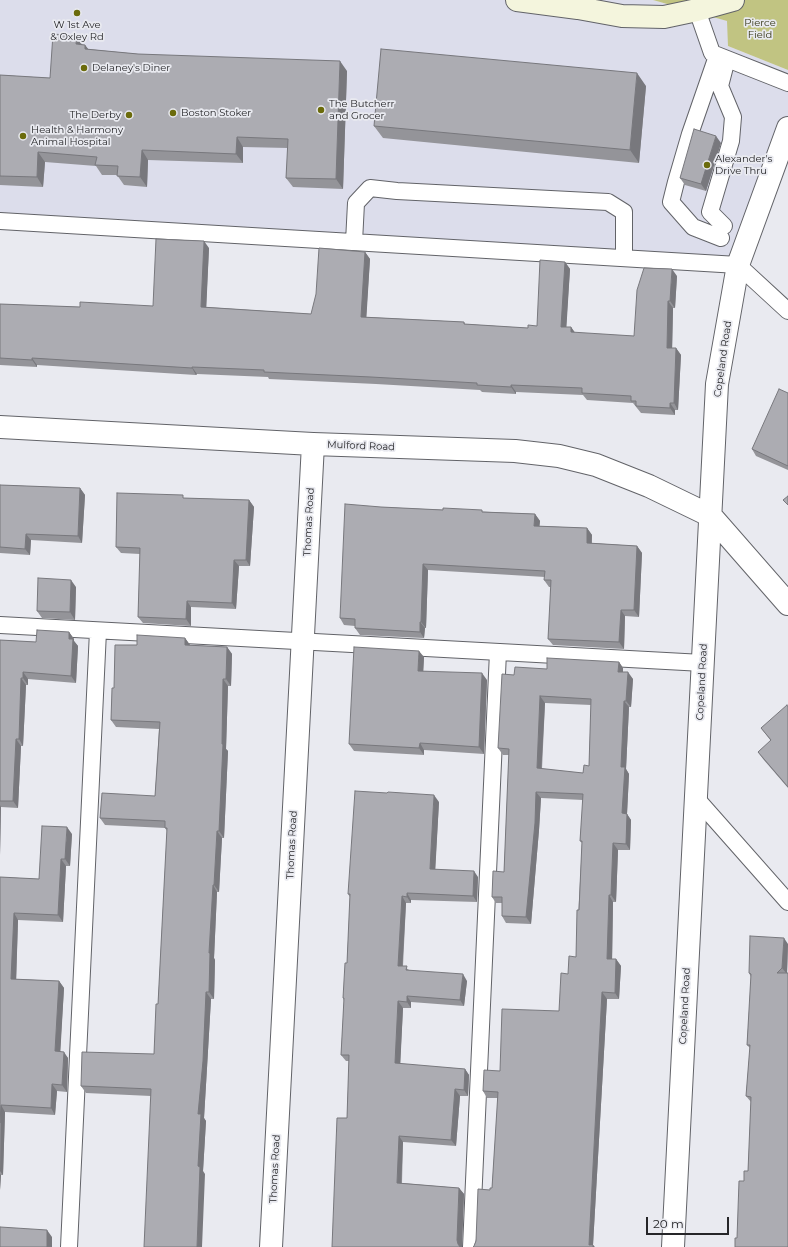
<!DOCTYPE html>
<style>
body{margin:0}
#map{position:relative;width:788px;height:1247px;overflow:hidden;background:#e9eaf0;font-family:Montserrat,sans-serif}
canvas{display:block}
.scale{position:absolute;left:646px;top:1217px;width:83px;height:18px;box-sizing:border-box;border:2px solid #262629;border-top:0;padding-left:5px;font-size:12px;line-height:14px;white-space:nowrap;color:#262629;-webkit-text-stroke:3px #e9eaf0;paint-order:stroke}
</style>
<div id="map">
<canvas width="788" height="1247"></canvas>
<div class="scale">20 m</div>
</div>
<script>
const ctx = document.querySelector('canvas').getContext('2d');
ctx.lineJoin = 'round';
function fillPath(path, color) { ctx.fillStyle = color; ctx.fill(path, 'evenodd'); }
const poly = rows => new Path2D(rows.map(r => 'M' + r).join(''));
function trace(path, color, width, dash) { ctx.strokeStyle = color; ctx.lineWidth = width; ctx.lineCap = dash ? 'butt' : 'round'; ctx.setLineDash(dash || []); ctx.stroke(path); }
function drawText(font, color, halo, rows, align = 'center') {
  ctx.font = font + ' Montserrat,sans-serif'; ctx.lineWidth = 3.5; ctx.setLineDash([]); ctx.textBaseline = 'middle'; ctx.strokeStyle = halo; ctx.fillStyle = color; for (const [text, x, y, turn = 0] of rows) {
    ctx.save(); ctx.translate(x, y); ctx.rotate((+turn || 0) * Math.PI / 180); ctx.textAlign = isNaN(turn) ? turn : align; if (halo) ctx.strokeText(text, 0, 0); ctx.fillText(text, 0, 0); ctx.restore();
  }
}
const built = poly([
 [0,0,653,0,728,21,728,46,788,70,788,159,740,263,0,225]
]);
const green = poly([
 [653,0,788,0,788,70,728,46,727,21]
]);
const lane = poly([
 [697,10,712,53,788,83],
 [717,56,690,134,676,182,671,202,693,227,721,238],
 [0,221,738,265,788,311],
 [724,226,710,212,731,141,733,117,720,86,727,59],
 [354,242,356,203,370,188,397,191,608,202,624,212,624,258],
 [0,625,703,663],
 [696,798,788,902],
 [69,1247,98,631],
 [471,1247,498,652]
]);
const street = poly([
 [0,427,313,444,515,451,559,456,596,465,649,486,711,516,788,604],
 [271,1247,313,444],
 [673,1247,717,384,738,265,788,128]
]);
const secondary = poly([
 [517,0,578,8,622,16,664,17,697,10,733,0]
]);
const wall = poly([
 [83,45,85,45,88,49,138,54,347,71,343,189,293,187,286,178,288,148,243,147,243,163,148,160,147,187,124,185,117,175,102,175,96,166,45,162,43,187,0,185,0,75,50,78],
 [646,86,639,163,383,138,374,126],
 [721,143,706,191,685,185,680,178],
 [209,248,206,307,311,314,365,252,370,259,366,317,464,322,465,324,528,328,537,326,565,262,570,269,566,327,571,327,575,333,634,336,677,276,675,308,673,308,672,348,676,348,681,355,678,410,675,410,675,415,641,413,633,403,587,400,583,395,516,392,516,394,482,392,480,390,376,384,269,379,268,377,197,374,196,375,37,365,37,367,0,365,0,304,80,307,153,306],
 [788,393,788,470,756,456,752,449],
 [0,485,80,488,85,495,82,543,31,540,30,555,0,553],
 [185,498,249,500,254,507,250,566,239,566,236,609,191,607,191,626,143,623,138,617,140,554,121,553,116,547],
 [381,507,535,514,540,521,539,526,587,528,592,535,592,543,637,546,642,553,639,617,625,616,624,649,553,645,548,639,551,587,549,587,544,580,545,577,428,570,426,628,425,628,424,638,360,635,355,628,355,626,344,625,340,618],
 [76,587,75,620,42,618,37,611],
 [69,632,74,639,74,641,78,646,76,683,28,679,28,685,26,685,23,746,21,746,18,808,1,807,0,855,0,640,36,642],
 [185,638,190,645,227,647,232,654,231,686,228,686,226,749,228,751,224,838,222,838,219,892,217,892,214,958,215,960,214,999,211,999,207,1068,204,1118,206,1121,203,1171,205,1174,151,1096,86,1093,81,1086,154,1054,158,1004,167,831,165,828,105,825,100,818,155,796,159,729,116,727,111,720,114,688,137,645],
 [424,657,423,671,487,680,484,754,424,750,424,755,354,751,349,744],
 [619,662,623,668,623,672,633,679,631,707,629,707,626,769,629,774,627,814,631,820,630,850,618,850,616,902,613,902,612,959,616,959,621,966,619,999,607,999,593,1245,474,1246,490,1190,492,1188,498,1098,487,1098,483,1091,500,1071,559,1011,568,974,576,957,582,843,580,841,583,800,541,798,539,830,531,924,506,923,502,916,502,903,496,903,492,897,504,872,509,755,503,755,498,748,514,675,547,669],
 [545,703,591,705,589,766,583,773,542,769],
 [788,707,788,788,763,759,758,752,771,741,761,728],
 [439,802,435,869,478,877,477,902,411,900,411,903,406,903,403,966,409,970,467,981,464,1006,411,1002,411,1008,403,1008,400,1064,465,1069,469,1075,468,1096,460,1096,456,1146,403,1142,402,1183,459,1188,464,1194,462,1247,332,1247,347,1118,349,1061,346,1061,341,1055,344,1001,343,998,347,963,350,897,348,894],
 [72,834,70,866,66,866,63,922,18,920,16,979,59,981,64,988,60,1051,68,1058,67,1092,57,1091,55,1115,5,1112,3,1175,1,1175,0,1190,0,877,39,879],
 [788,944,787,973,737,1238,744,1181,748,1171,751,1102,746,1096,750,1048,747,1045,751,977,749,973]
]);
const shadedWall = poly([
 [77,36,83,46,76,44],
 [85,45,92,54,85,49],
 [340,61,347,71,343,189,336,179],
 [637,73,646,86,639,163,630,150],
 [716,136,721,143,706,191,701,184],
 [237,137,243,147,243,163,236,154],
 [142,150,148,160,147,187,140,177],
 [38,152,45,162,43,187,37,177],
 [204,241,209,248,206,314,201,307],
 [365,252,370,259,366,324,361,317],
 [565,262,570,269,566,334,561,327],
 [672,269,677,276,675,308,670,301],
 [668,301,673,308,672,355,667,348],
 [571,327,576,334,571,332],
 [676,348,681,355,678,410,674,403],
 [32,358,37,365,37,367,32,360],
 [192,367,197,374,196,375,192,368],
 [511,385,516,392,516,394,511,387],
 [670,403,675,410,675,415,670,408],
 [80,488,85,495,82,543,78,536],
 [249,500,254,507,250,566,246,560],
 [535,514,540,521,539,532,534,526],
 [587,528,592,535,591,550,587,543],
 [26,534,31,540,30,555,25,549],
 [637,546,642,553,639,617,634,610],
 [234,560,239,566,236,609,232,603],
 [423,564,428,570,426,628,421,622],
 [71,580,76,587,75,620,70,612],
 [187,601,191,607,191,626,186,619],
 [621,610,625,616,624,649,619,642],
 [420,622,425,628,424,638,420,632],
 [69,632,74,639,74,641,78,646,76,683,71,676,69,639],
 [185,638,190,645,190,652,185,645],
 [227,647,232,654,231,686,226,679],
 [419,651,424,657,423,678,418,671],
 [619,662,623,668,623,678,618,672],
 [23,672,28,679,28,685,23,678],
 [628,672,633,679,631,707,626,701],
 [482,673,487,680,484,754,479,747],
 [21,678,26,685,23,746,19,739],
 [223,679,228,686,226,749,228,751,224,838,219,831],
 [540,696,545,703,541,775,537,768],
 [624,701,629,707,626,769,629,774,627,814,631,820,630,850,626,844,622,813,621,767],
 [16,739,21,746,18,808,13,801],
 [420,743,424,750,424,755,419,748],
 [536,792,541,798,539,830,531,924,526,917],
 [434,795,439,802,435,875,430,869],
 [0,805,1,807,0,855],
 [67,827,72,834,70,866,65,859],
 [217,831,222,838,219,892,214,885],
 [613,843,618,850,616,902,611,895],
 [61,859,66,866,63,922,58,915],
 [474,871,478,877,477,902,473,896],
 [213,885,217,892,214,958,215,960,214,999,209,992,209,953],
 [407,893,411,900,411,903,407,897],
 [609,895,613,902,612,965,607,959],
 [402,896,406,903,402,973,398,966],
 [14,913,18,920,16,986,11,979],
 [784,938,788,944,787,974,782,968],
 [616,959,621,966,619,999,615,993],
 [463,974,467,981,464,1006,460,1000],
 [59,981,64,988,60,1058,55,1051],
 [206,992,211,999,207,1068,204,1118,206,1121,203,1171,205,1174,202,1247,197,1247,198,1166,198,1114],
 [602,992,607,999,593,1245,595,1247,590,1247,589,1245],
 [407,996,411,1002,411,1008,407,1002],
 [398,1001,403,1008,400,1070,395,1063],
 [64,1052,68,1058,67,1092,62,1085],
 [465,1069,469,1075,468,1096,464,1090],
 [52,1084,57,1091,55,1115,51,1108],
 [455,1089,460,1096,456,1146,451,1140],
 [1,1105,5,1112,3,1175,0,1171],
 [399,1136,403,1142,401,1189,397,1183],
 [0,1174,1,1175,0,1190],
 [459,1188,464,1194,462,1247,460,1247,458,1244,457,1240],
 [47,1230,52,1237,52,1247,47,1247]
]);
const building = poly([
 [53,34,77,36,76,44,85,45,85,49,138,54,340,61,336,179,286,178,288,139,237,137,236,154,142,150,140,177,117,176,118,166,95,165,97,157,38,152,37,177,0,176,0,75,50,78,53,34],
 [381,49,637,73,630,150,374,126,381,49],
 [694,129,716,136,701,184,680,178,694,129],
 [156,239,204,241,201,307,311,314,316,294,319,248,365,252,361,317,464,322,464,324,528,328,528,325,537,326,540,260,565,262,561,327,571,327,571,332,634,336,637,290,644,268,672,269,670,301,668,301,667,348,676,348,674,403,670,403,670,408,636,406,636,401,631,401,631,396,582,393,582,388,511,385,511,387,477,385,477,383,371,377,264,372,264,370,192,367,192,368,32,358,32,360,0,358,0,304,80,307,80,302,153,306,156,239],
 [779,389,788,393,788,466,752,449,779,389],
 [0,485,80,488,78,536,26,534,25,549,0,547,0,485],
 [117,493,183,495,183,498,249,500,246,560,234,560,232,603,187,601,186,619,138,617,140,548,116,547,117,493],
 [788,496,788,505,783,500,788,496],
 [345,504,381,507,443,510,443,508,482,510,482,512,535,514,534,526,587,528,587,543,637,546,634,610,621,610,619,642,548,639,551,580,544,580,545,571,423,564,421,622,420,622,420,632,355,628,355,619,340,618,345,504],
 [38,578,71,580,70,612,37,611,38,578],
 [37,630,69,632,69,639,73,639,71,676,23,672,23,678,21,678,19,739,16,739,13,801,0,801,0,640,36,642,37,630],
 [137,635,185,638,185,645,227,647,226,679,223,679,222,744,223,744,219,831,217,831,214,885,213,885,209,953,210,953,209,992,206,992,203,1061,198,1114,201,1114,198,1166,200,1167,197,1247,144,1247,151,1089,81,1086,82,1052,154,1054,156,1004,158,1004,167,828,165,828,165,821,100,818,102,793,155,796,160,722,111,720,112,688,114,688,115,645,137,645,137,635],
 [354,647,419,651,418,671,482,673,479,747,420,743,419,748,349,744,354,647],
 [547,658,619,662,618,672,628,672,626,701,624,701,621,767,625,767,622,813,627,814,626,844,613,843,611,895,609,895,607,959,616,959,615,993,602,992,589,1245,593,1245,593,1247,473,1247,474,1246,476,1241,478,1189,490,1190,490,1188,492,1188,498,1092,483,1091,484,1070,500,1071,502,1009,559,1011,561,973,568,974,569,956,576,957,577,910,579,910,582,841,580,841,583,794,536,792,535,823,526,917,502,916,502,897,492,897,493,871,504,872,509,749,498,748,502,674,514,675,515,667,547,669,547,658],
 [540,696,591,699,589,766,584,765,583,773,537,768,540,696],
 [787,705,788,707,788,787,758,752,771,740,761,728,787,705],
 [355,791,387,793,388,792,434,795,430,869,474,871,473,896,407,893,407,897,402,896,398,966,407,966,406,970,463,974,460,1000,407,996,407,1002,398,1001,395,1063,465,1069,464,1090,455,1089,451,1140,399,1136,397,1183,459,1188,457,1240,458,1244,460,1247,332,1247,337,1118,347,1118,349,1055,341,1055,344,998,343,998,345,963,347,963,350,894,348,894,355,791],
 [42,826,67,827,65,859,61,859,58,915,14,913,11,979,59,981,55,1051,64,1052,62,1085,52,1084,51,1108,1,1105,0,1123,0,877,39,879,42,826],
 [750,936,784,938,782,968,777,973,788,973,788,1247,735,1247,735,1238,737,1238,739,1181,744,1181,744,1171,748,1171,751,1097,746,1096,750,1045,747,1045,751,974,749,973,750,936],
 [0,1227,47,1230,47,1247,0,1247,0,1227]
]);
const markers = [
 [77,13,4,"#6b6b0b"],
 [84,68,4,"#6b6b0b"],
 [321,110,4,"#6b6b0b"],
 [173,113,4,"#6b6b0b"],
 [129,115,4,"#6b6b0b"],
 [23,136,4,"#6b6b0b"],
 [707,165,4,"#6b6b0b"]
];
const parkNames = [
 ["Pierce",760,23],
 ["Field",760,35]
];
const poiNames = [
 ["W 1st Ave",77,25,"center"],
 ["& Oxley Rd",77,37,"center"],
 ["Delaney's Diner",92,68],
 ["The Butcherr",329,104],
 ["and Grocer",329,116],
 ["Boston Stoker",181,113],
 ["The Derby",121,115,"right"],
 ["Health & Harmony",31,130],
 ["Animal Hospital",31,142],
 ["Alexander's",715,159],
 ["Drive Thru",715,171]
];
const streetNames = [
 ["Copeland Road",723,359,-82],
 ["Mulford Road",361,446,2],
 ["Thomas Road",309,522,-87],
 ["Copeland Road",702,682,-87],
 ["Thomas Road",292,845,-87],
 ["Copeland Road",685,1006,-87],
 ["Thomas Road",275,1169,-87]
];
fillPath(built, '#dcddeb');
fillPath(green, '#c1c482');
trace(lane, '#626368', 18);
trace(street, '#626368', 24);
trace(secondary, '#626368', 24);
trace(lane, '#fff', 16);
trace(street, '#fff', 22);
trace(secondary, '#f4f5dd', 22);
fillPath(wall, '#949499');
fillPath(shadedWall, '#78787d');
fillPath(building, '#acacb2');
trace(building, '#78787d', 1);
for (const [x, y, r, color] of markers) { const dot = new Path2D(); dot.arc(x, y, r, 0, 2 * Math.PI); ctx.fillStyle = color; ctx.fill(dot); trace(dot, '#e9eaf0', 1.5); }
drawText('10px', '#323312', '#e9eaf0', parkNames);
drawText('10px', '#262629', '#e9eaf0', poiNames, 'left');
drawText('10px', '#262629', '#e9eaf0', streetNames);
</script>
